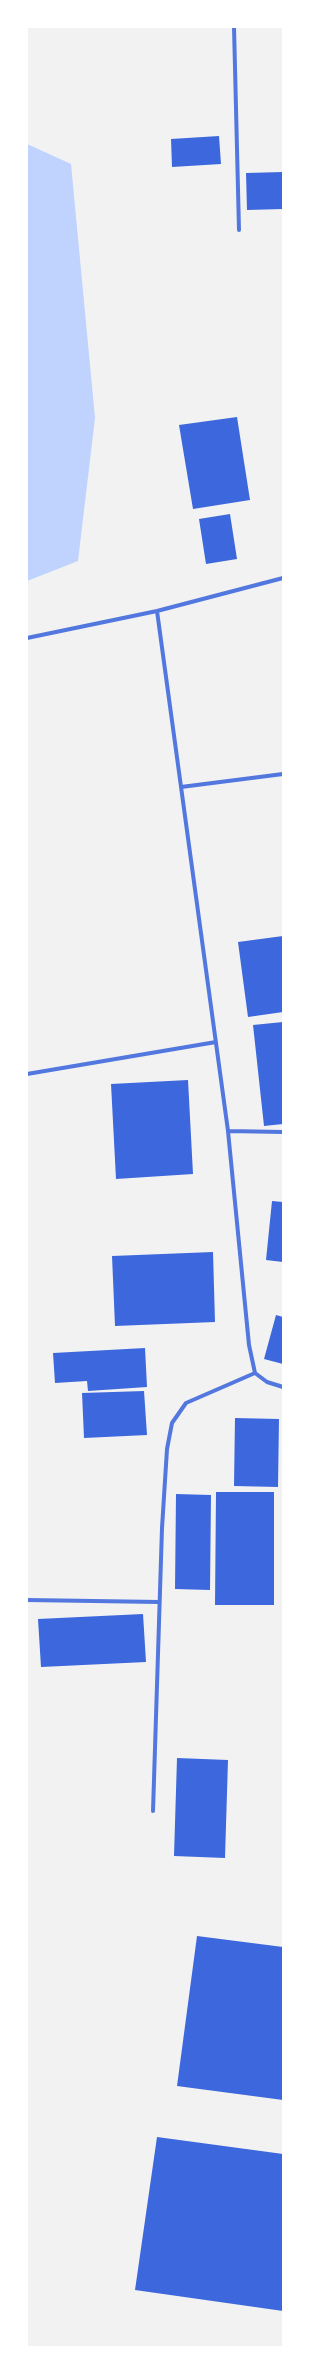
<!DOCTYPE html>
<style>
body{margin:0}
#map{position:relative;width:310px;height:2374px;overflow:hidden;background:#f2f2f2;font-family:Jost,sans-serif}
canvas{display:block}
.frame{position:absolute;inset:0;border:28px solid #fff;pointer-events:none}
</style>
<div id="map">
<canvas width="310" height="2374"></canvas>
<div class="frame"></div>
</div>
<script>
const ctx = document.querySelector('canvas').getContext('2d');
ctx.lineJoin = 'round';
function fillPath(path, color) { ctx.fillStyle = color; ctx.fill(path, 'evenodd'); }
const poly = rows => new Path2D(rows.map(r => 'M' + r).join(''));
function trace(path, color, width, dash) { ctx.strokeStyle = color; ctx.lineWidth = width; ctx.lineCap = dash ? 'butt' : 'round'; ctx.setLineDash(dash || []); ctx.stroke(path); }
const water = poly([
 [27,144,71,164,95,418,78,561,27,581]
]);
const building = poly([
 [219,136,221,164,172,167,171,139],
 [283,172,283,209,247,210,246,173],
 [237,417,250,500,193,509,179,425],
 [230,514,237,559,206,564,199,519],
 [283,936,283,1012,248,1017,238,942],
 [283,1022,283,1124,264,1126,253,1025],
 [188,1080,193,1174,116,1179,111,1084],
 [272,1201,283,1202,283,1262,266,1260],
 [213,1252,215,1322,115,1326,112,1256],
 [276,1315,283,1317,283,1364,264,1359],
 [145,1348,147,1387,88,1391,87,1381,55,1383,53,1353],
 [144,1391,147,1435,84,1438,82,1393],
 [235,1418,279,1419,278,1487,234,1486],
 [216,1492,274,1492,274,1605,215,1605],
 [176,1494,211,1495,210,1590,175,1589],
 [143,1614,146,1662,41,1667,38,1619],
 [177,1758,228,1760,225,1858,174,1856],
 [197,1936,283,1947,283,2100,177,2086],
 [157,2137,283,2154,283,2311,135,2290]
]);
const minor = poly([
 [234,27,239,230],
 [157,611,228,1131,249,1345,255,1373,267,1382,283,1387],
 [27,638,157,611,283,578],
 [181,787,283,774],
 [27,1074,216,1042],
 [228,1131,283,1132],
 [27,1600,159,1602],
 [153,1811,162,1528,167,1449,172,1423,186,1403,255,1373]
]);
fillPath(water, '#bfd3fe');
fillPath(building, '#3d67dc');
trace(minor, '#5277de', 4);
</script>
